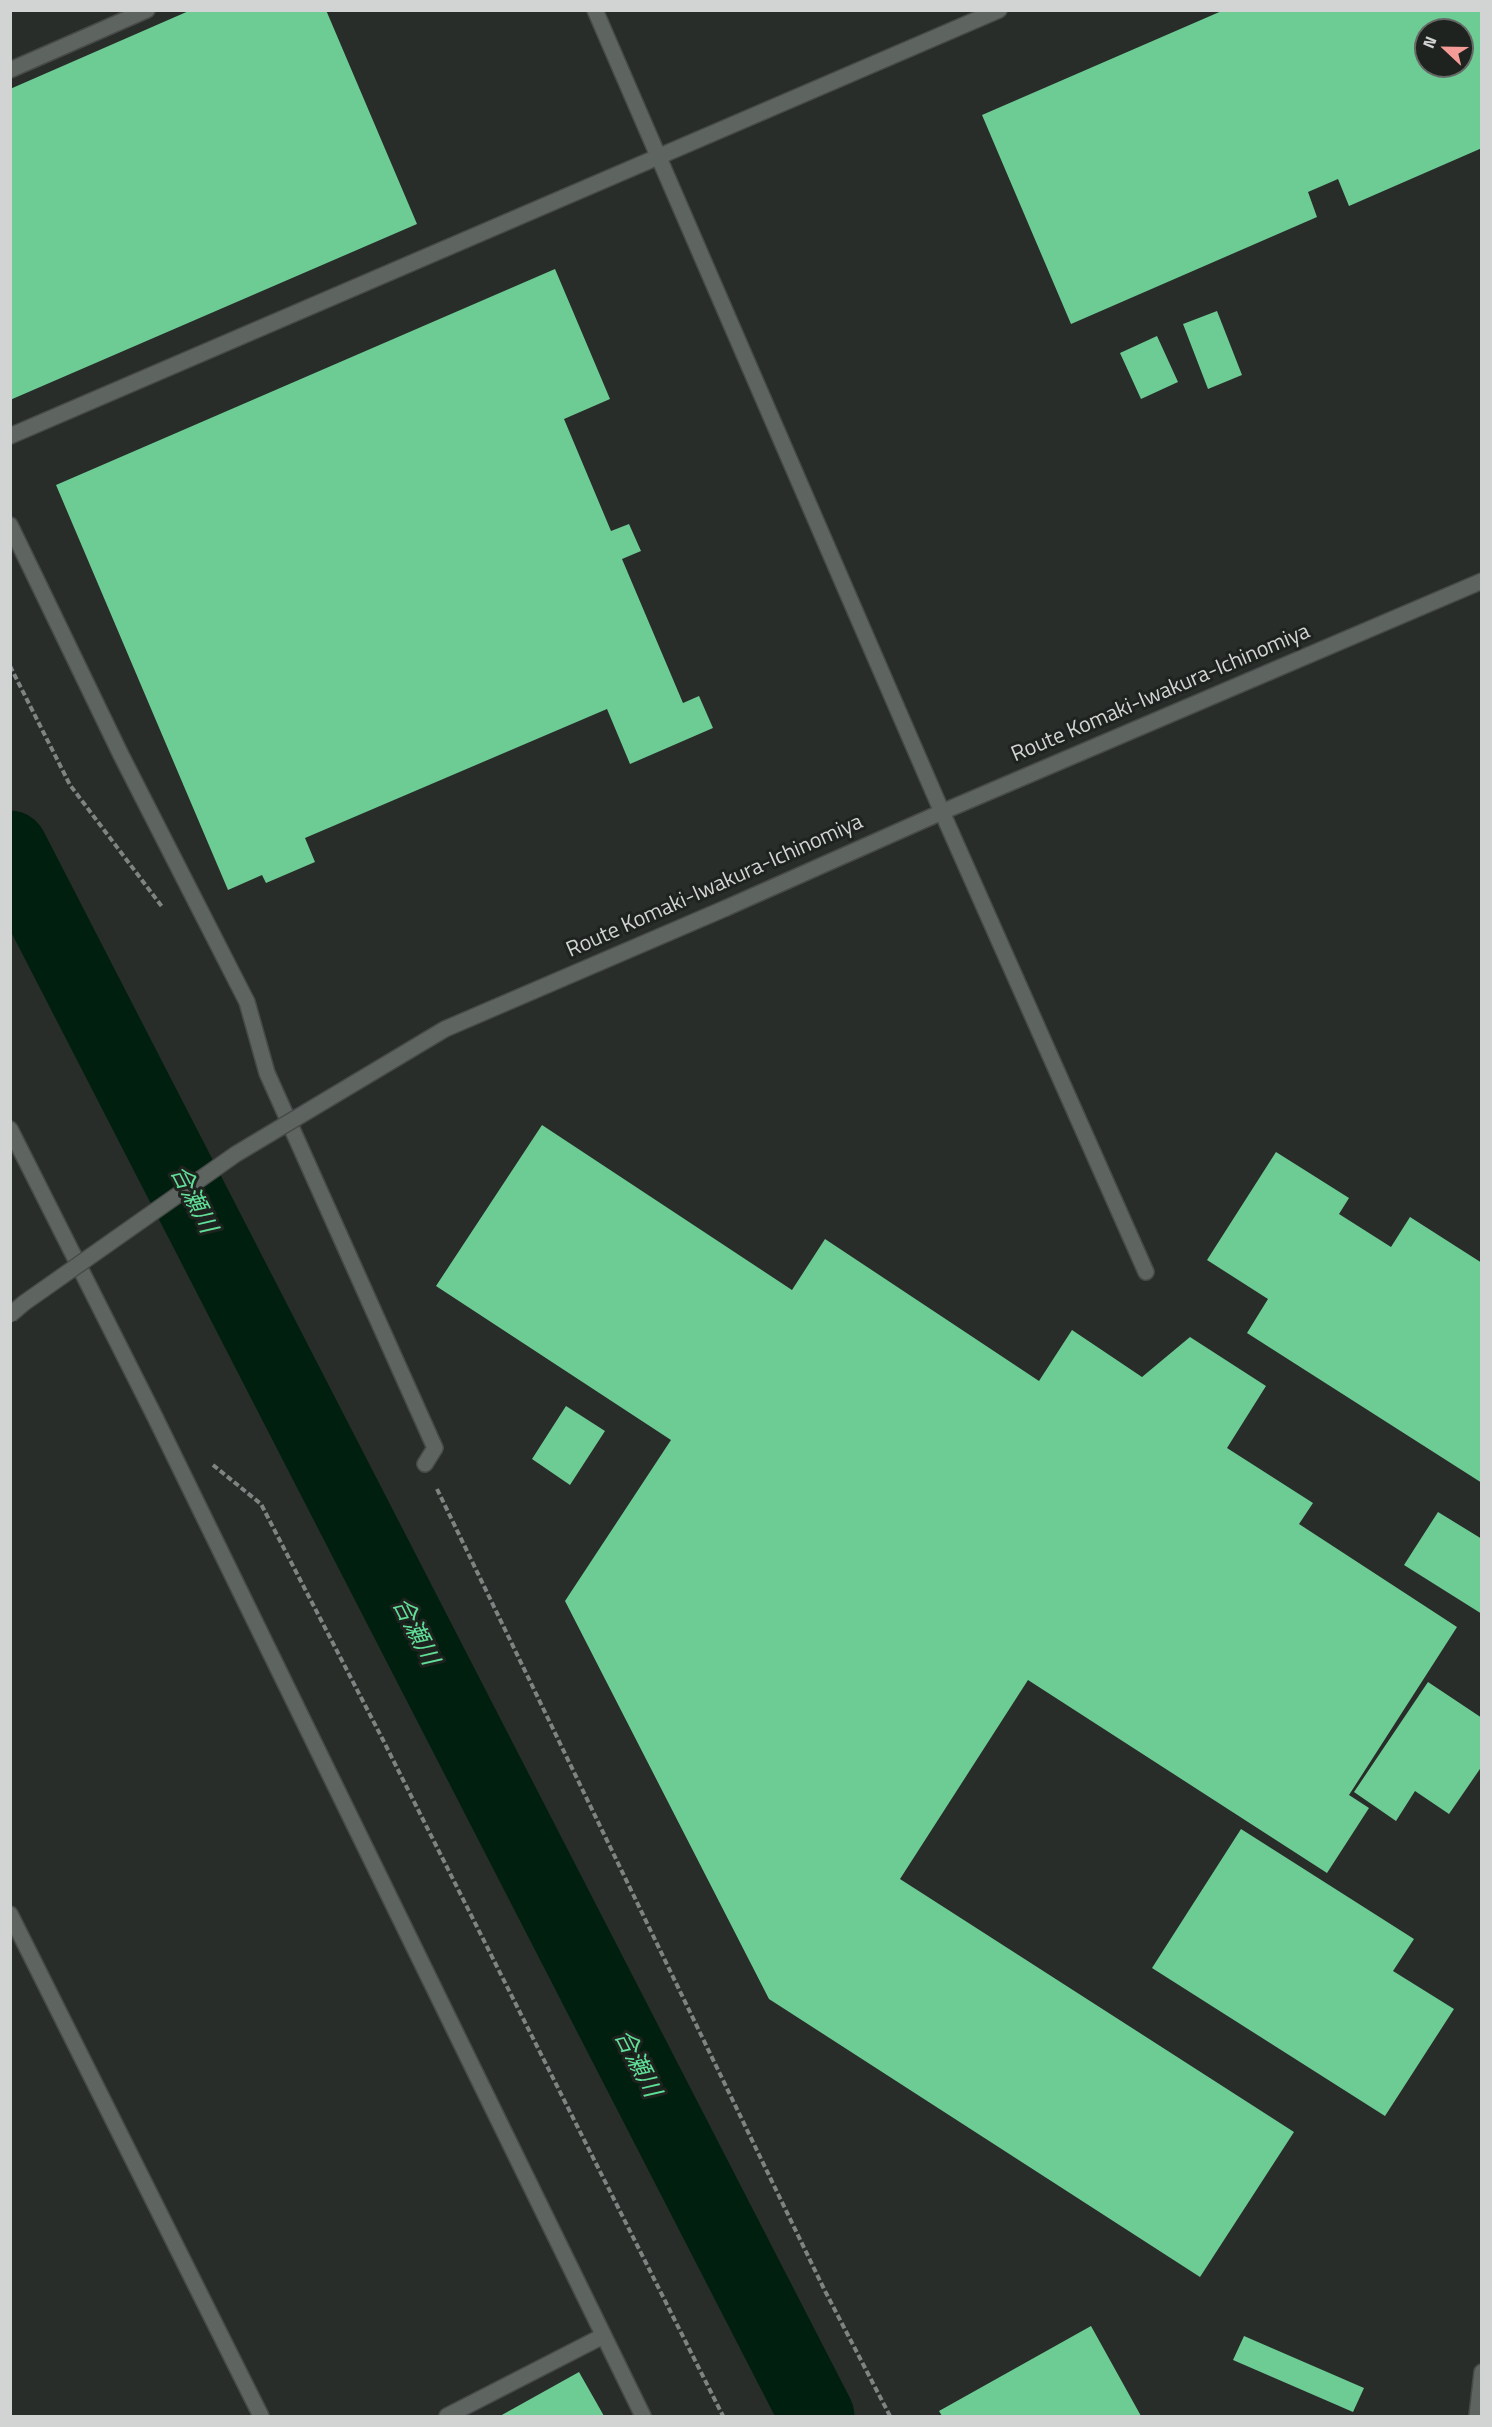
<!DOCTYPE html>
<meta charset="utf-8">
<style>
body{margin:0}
#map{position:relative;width:1492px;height:2427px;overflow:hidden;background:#282d2a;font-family:"Titillium Web",sans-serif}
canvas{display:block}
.frame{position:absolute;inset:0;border:12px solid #d1d4d2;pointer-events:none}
.north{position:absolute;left:1414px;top:18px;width:60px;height:60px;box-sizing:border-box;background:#1f2320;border:2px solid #666a67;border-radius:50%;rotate:292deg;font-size:16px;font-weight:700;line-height:24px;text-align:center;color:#d1d4d2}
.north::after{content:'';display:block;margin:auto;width:21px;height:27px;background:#f59b97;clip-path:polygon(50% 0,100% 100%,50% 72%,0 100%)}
</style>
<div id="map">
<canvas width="1492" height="2427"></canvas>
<div class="frame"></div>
<div class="north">N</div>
</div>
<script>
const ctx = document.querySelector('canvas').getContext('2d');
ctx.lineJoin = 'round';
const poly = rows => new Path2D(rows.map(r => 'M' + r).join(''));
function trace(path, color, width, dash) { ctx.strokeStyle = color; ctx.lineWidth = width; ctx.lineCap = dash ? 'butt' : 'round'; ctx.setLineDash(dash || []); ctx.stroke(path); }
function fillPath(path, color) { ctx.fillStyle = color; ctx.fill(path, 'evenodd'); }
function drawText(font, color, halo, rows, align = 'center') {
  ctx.font = font + ' "Titillium Web","Noto Sans JP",sans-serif'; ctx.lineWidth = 6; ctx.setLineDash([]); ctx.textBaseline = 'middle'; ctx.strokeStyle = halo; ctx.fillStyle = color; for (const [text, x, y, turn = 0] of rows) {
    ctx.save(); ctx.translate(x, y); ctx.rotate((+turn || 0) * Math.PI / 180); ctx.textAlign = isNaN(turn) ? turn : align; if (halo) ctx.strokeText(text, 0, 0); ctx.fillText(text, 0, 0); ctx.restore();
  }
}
const river = poly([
 [10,848,817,2416]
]);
const building = poly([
 [191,10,326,10,417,224,10,400,10,89],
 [1224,10,1482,10,1482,148,1349,206,1338,179,1308,192,1317,217,1071,324,982,115],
 [1426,30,1462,30,1462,66,1426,66],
 [555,269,610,399,564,419,611,531,629,524,641,551,622,559,683,703,699,696,713,728,630,764,607,709,305,838,315,862,266,883,262,875,228,890,56,485],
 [1217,311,1242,375,1208,389,1183,324],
 [1157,336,1178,382,1141,399,1120,353],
 [542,1125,792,1290,825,1239,1039,1381,1072,1330,1142,1377,1190,1337,1266,1386,1227,1448,1313,1503,1299,1524,1457,1627,1349,1795,1369,1808,1327,1873,1028,1680,900,1879,1294,2132,1200,2277,769,1999,565,1601,671,1440,436,1286],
 [1276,1152,1349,1198,1339,1214,1391,1247,1410,1217,1482,1263,1482,1483,1247,1333,1268,1299,1207,1260],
 [566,1406,605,1431,570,1485,532,1459],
 [1438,1512,1482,1539,1482,1614,1404,1565],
 [1428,1682,1482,1718,1482,1766,1449,1814,1415,1791,1396,1821,1354,1792],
 [1241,1829,1414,1939,1393,1971,1454,2009,1385,2116,1152,1968],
 [1091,2326,1141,2416,942,2416,939,2411],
 [1244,2336,1364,2388,1353,2412,1233,2360],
 [579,2372,604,2416,500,2416]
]);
const path = poly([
 [10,666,70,785,163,908],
 [213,1465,261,1504,382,1738,723,2416],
 [437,1489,824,2289,890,2416]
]);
const street = poly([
 [595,10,942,812,1146,1272],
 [10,70,147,10],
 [10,436,999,10],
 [10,525,121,755,247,1002,267,1073,435,1448,425,1464],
 [10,1129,155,1417,643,2416],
 [10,1914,261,2416],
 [447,2416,603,2336]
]);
const secondary = poly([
 [726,908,942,812,1482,581],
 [1477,2416,1482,2372]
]);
const secondaryBridge = poly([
 [10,1315,24,1303,236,1154,445,1029,726,908]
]);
const streetNames = [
 ["Route Komaki-Iwakura-Ichinomiya",1161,694,-23],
 ["Route Komaki-Iwakura-Ichinomiya",715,887,-24]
];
const waterNames = [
 ["合瀬川",192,1200,63],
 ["合瀬川",414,1632,63],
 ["合瀬川",636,2064,63]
];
trace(river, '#011f0f', 75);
fillPath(building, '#6dcc94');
trace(street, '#474a48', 18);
trace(secondary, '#474a48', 18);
trace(path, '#7f8381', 4, [6, 3]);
trace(street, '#5e6460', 15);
trace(secondary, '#5e6460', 15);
trace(secondaryBridge, '#474a48', 18, []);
trace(secondaryBridge, '#5e6460', 15);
drawText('22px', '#d1d4d2', '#1f2320', streetNames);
drawText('italic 24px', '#60df97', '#1f2320', waterNames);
</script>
